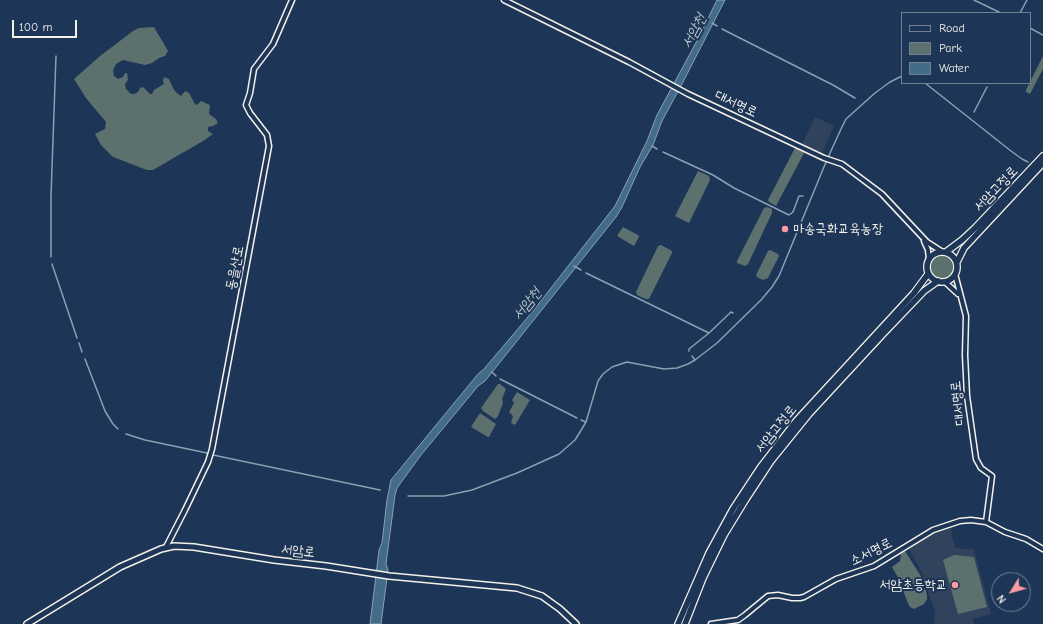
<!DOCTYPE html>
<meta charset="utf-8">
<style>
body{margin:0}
#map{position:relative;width:1043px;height:624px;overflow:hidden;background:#1d3557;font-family:"Comic Neue",sans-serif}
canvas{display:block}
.legend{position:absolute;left:901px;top:12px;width:130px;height:72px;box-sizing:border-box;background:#1d3557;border:1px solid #738091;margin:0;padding:5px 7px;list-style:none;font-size:12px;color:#f4f1e8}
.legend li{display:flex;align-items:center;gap:8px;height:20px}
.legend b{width:20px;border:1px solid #738091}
.north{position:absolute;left:991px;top:572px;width:40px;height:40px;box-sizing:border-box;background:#1d3557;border:1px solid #738091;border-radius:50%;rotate:233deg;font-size:11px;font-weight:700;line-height:16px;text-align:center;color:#f4f1e8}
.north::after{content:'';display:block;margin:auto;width:14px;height:18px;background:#ff9aa2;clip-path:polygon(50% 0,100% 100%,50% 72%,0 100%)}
.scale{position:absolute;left:12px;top:20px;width:65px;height:18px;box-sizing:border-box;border:2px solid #f4f1e8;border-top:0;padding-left:5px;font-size:12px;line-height:14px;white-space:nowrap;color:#f4f1e8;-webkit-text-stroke:3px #1d3557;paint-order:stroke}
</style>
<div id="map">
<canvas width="1043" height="624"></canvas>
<ul class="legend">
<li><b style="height:5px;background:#1d3557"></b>Road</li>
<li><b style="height:11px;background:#5c716d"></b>Park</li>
<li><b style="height:11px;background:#426c8a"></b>Water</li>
</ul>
<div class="north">N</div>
<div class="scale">100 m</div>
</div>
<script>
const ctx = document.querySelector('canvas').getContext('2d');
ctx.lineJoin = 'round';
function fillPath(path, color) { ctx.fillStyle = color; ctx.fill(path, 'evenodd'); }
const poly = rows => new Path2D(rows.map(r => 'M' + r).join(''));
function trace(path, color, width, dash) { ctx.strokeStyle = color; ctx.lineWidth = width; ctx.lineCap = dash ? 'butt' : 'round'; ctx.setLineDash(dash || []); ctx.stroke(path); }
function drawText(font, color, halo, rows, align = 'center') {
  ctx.font = font + ' "Comic Neue","Poor Story",sans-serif'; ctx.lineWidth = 4; ctx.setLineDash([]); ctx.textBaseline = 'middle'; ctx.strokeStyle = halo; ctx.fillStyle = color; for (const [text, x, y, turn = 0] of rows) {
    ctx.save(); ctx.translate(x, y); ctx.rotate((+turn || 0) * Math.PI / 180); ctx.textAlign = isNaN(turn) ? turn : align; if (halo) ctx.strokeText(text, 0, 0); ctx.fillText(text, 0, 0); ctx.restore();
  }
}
const built = poly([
 [815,117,834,126,822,153,802,144],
 [951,526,952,537,956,548,974,550,991,614,973,619,974,624,934,624,935,612,921,571,908,547,932,533]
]);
const green = poly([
 [154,27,168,51,165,56,159,58,152,63,145,65,123,60,116,64,113,70,114,76,118,79,123,77,125,73,127,73,128,80,125,84,126,89,131,94,134,94,138,92,140,88,143,87,150,94,152,94,154,90,164,84,163,81,164,77,169,79,174,90,177,93,181,96,185,91,189,93,195,104,197,105,201,101,210,105,209,114,216,119,218,123,213,126,208,127,208,131,213,134,203,141,153,170,147,170,113,157,101,145,95,134,105,129,106,122,86,98,74,79,100,56,133,31,139,28],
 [1043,56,1043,69,1030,94,1026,92,1026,90],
 [795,148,797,148,803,151,804,153,776,206,769,202,768,200],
 [698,171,709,176,710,180,689,223,675,216],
 [767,207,772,209,772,213,748,264,745,266,737,263,737,261,764,208],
 [623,227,638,235,639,237,634,246,617,236],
 [661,245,672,251,672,253,649,299,646,299,637,295,636,292,658,246],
 [770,250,778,254,779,256,768,278,763,280,757,277,756,275,768,251],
 '931 267a11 11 0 1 1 22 0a11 11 0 1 1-22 0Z',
 [498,384,500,384,506,389,502,399,503,403,498,416,495,419,483,411,481,408],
 [517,392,530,400,515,425,511,423,513,416,509,412,514,403,512,400],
 [480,413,496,424,489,437,488,437,471,427],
 [905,551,922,578,927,595,927,599,924,604,914,609,910,607,907,601,899,579,892,567,900,561,901,553],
 [954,555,974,557,987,607,958,614,943,560]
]);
const water = poly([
 [717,0,725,0,683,82,662,121,653,145,640,167,622,207,616,217,485,381,478,386,421,455,397,488,395,495,386,564,388,570,381,624,370,624,379,550,382,543,387,500,391,480,478,374,484,369,533,311,615,206,647,141,657,115,699,37,717,0]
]);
const stream = poly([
 [974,0,1001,13],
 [1020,13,1027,0],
 [712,23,717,26],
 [1030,28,1043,35],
 [722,29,833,85,855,98],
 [925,83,1011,151,1022,159,1028,162],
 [974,112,987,87],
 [652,146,657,149],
 [663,152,713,175,734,188,789,215,793,212,799,196,803,196],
 [51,257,51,196,56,56],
 [52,264,77,338],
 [574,266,581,270],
 [586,273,709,333],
 [79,343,82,352],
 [689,351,689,349,709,333,731,312,733,313],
 [692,356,695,360],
 [85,359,105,411,113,424,118,429],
 [492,372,496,376],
 [500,379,577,418],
 [581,420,586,422],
 [126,434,145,440,207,453],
 [213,455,380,490],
 [408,496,444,496,472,490,517,473,559,454,575,440,580,432,586,422,598,381,603,374,612,367,627,362,664,369,677,368,688,364,695,360,717,343,761,300,772,287,779,276,826,162,841,129,846,119,875,93,890,82,902,76]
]);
const minor = poly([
 [504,0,629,62,688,94,824,158,842,164,882,194,927,242,941,251],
 [924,241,928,250,929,259],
 [955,274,966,316,965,355,967,396,976,459,981,468,992,476,986,522],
 [945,282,958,294],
 [166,547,185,510,208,462,212,449,269,146,267,135,250,113,246,105,250,93,254,69,273,44,292,0],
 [711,624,738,620,745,615,768,596,778,595,792,598,800,598,804,597,836,579,874,566,933,530,960,521,971,520,986,522,1005,532,1026,539,1043,549]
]);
const tertiary = poly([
 [27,624,120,567,161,549,174,546,194,547,274,560,326,566,389,576,517,588,542,596,560,609,576,624]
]);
const secondary = poly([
 '927 267a15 15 0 1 1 30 0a15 15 0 1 1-30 0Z',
 [946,252,962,240,975,228,1043,156],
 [957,262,964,248,1043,163],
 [678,624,709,553,733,509,760,468,797,420,914,293,928,274],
 [685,624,703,578,724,535,746,499,771,461,809,414,883,334,924,291,938,281]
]);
const markers = [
 [785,229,4,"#ff9aa2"],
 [955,585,4,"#ff9aa2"]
];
const streetNames = [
 ["대서명로",736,104,25],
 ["서암고정로",996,189,-46],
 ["동을산로",235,268,-79],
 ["대서명로",958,403,-96],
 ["서암고정로",776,429,-51],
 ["서암로",298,551,6],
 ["소서명로",871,552,-26]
];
const poiNames = [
 ["마송국화교육농장",793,229],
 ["서암초등학교",947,585,"right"]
];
const waterNames = [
 ["서암천",694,31,-62],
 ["서암천",527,304,-51]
];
fillPath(built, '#31425d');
fillPath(green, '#5c716d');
fillPath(water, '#426c8a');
trace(water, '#89a1b0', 1);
trace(stream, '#89a1b0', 1.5);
trace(minor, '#f4f1e8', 7);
trace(tertiary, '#f4f1e8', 8);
trace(secondary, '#f4f1e8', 8);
trace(minor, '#1d3557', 4);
trace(tertiary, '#1d3557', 5);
trace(secondary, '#1d3557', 5.5);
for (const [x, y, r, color] of markers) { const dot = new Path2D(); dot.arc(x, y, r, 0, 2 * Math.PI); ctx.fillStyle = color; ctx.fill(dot); trace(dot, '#1d3557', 1.5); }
drawText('14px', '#f4f1e8', '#1d3557', streetNames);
drawText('14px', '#f4f1e8', '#1d3557', poiNames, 'left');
drawText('italic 15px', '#b6c2c7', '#1d3557', waterNames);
</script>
